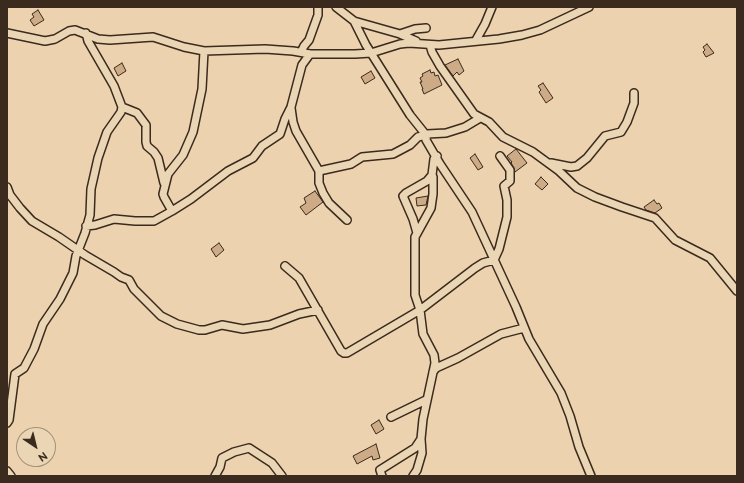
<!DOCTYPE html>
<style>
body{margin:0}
#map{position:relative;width:744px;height:483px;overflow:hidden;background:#ecd2ae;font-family:"Balsamiq Sans",sans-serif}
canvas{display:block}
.frame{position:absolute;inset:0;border:8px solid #3b2a1e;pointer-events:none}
.north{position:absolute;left:16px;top:427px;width:40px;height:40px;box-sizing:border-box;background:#ead5b4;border:1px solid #a49178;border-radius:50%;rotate:145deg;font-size:11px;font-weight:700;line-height:16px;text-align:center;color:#3b2a1e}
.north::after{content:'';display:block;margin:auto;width:14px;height:18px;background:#3b2a1e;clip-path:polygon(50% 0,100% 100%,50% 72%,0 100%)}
</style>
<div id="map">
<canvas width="744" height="483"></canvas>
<div class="frame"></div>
<div class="north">N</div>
</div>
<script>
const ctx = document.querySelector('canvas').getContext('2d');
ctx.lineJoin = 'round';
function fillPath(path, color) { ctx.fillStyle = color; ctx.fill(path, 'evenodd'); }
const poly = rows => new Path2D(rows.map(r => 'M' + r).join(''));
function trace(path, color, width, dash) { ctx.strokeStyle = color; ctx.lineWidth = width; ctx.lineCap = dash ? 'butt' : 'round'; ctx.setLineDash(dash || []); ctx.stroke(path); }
const building = poly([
 [38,10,44,20,34,26,30,20,34,17,32,14,38,10],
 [707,44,714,53,706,57,703,52,705,50,703,47,707,44],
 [458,59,464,71,459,75,457,72,453,76,445,65,458,59],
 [122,63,126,71,118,76,114,68,122,63],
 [430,70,431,73,434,72,435,76,438,75,442,85,424,94,422,89,423,89,420,82,422,82,420,78,423,76,422,74,430,70],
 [371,71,375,78,365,84,361,77,371,71],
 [543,83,553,98,546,103,539,92,541,90,538,86,543,83],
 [516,149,527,163,515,172,514,168,511,163,512,162,507,156,516,149],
 [475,154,483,167,478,170,470,158,475,154],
 [541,177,548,184,542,190,535,184,541,177],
 [315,191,323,202,306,215,300,207,306,203,304,198,315,191],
 [428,196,426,205,417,206,416,198,428,196],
 [654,200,657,204,659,203,662,208,655,213,646,210,644,207,654,200],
 [219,243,224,250,216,257,211,249,219,243],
 [379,420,384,429,376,434,371,425,379,420],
 [376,444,380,458,373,460,372,456,357,464,353,456,376,444]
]);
const minor = poly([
 [336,7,354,21,366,45,410,115,426,135,426,140,440,164,472,212,516,307,529,339,561,393,570,416,579,447,591,476],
 [354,21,400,34,416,41],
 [7,33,45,41,55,39,69,31,75,30,98,39,110,40,153,37,184,47,204,51,265,49,293,51,310,54,355,54,371,53,400,44,409,43,439,45,499,39,522,35,540,30,589,7],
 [400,34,415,29,426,28],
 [476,40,485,24,492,7],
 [430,45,432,52,440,66,474,114,489,122,503,137,533,152,559,171,577,188,595,197,622,207,655,218,675,240,710,258,737,291],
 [301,52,304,46,309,40,318,15,318,7],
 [122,107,137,113,146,125,146,142,147,146,154,152,158,158,164,183],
 [291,108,293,122,296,131,319,171,319,183,323,193,329,203,347,220],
 [426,139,427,134,446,133,465,127,480,118],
 [551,163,571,167,577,166,587,158,605,136,621,132,627,122,634,103,634,93],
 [319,171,351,164,362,157,393,154,410,145,418,137,426,135],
 [7,187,10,195,20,208,32,221,59,237,85,255,114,272,121,277,129,280,134,289,161,316,177,324,199,330,205,330,222,325,243,329,270,325,299,314,318,310],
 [172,211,191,199,228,171,253,158,262,146,280,134,285,119,291,107,302,65,310,54],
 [86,226,95,225,114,219,135,221,154,221,172,211,164,197,163,194,168,174,183,155,193,132,202,89,204,51],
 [417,233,413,219,403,196,406,193,427,181,432,175],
 [285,266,299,278,341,351,344,353,347,353,420,310,475,268,483,263,494,260,499,249,507,217,507,200,504,186,510,181,510,170,500,156],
 [433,372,436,368,458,358,501,334,524,328],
 [391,417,426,400],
 [7,423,9,420,15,374,24,368,34,349,43,324,60,299,73,273,76,256,85,233,90,215,91,189,98,158,107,132,121,112,122,107,114,86,88,41,86,33],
 [7,471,11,476],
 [215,476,220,467,222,458,234,452,249,448,272,463,282,476],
 [382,476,380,470,415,448,421,439,423,419,435,363,434,355,423,334,420,310,415,295,415,237,431,208,433,194,433,177,432,175,434,159,437,156],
 [413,476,417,470,422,453,421,439]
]);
fillPath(building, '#ccab86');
trace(building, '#3b2a1e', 1);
trace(minor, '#3b2a1e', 10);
trace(minor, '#ead5b4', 7);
</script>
